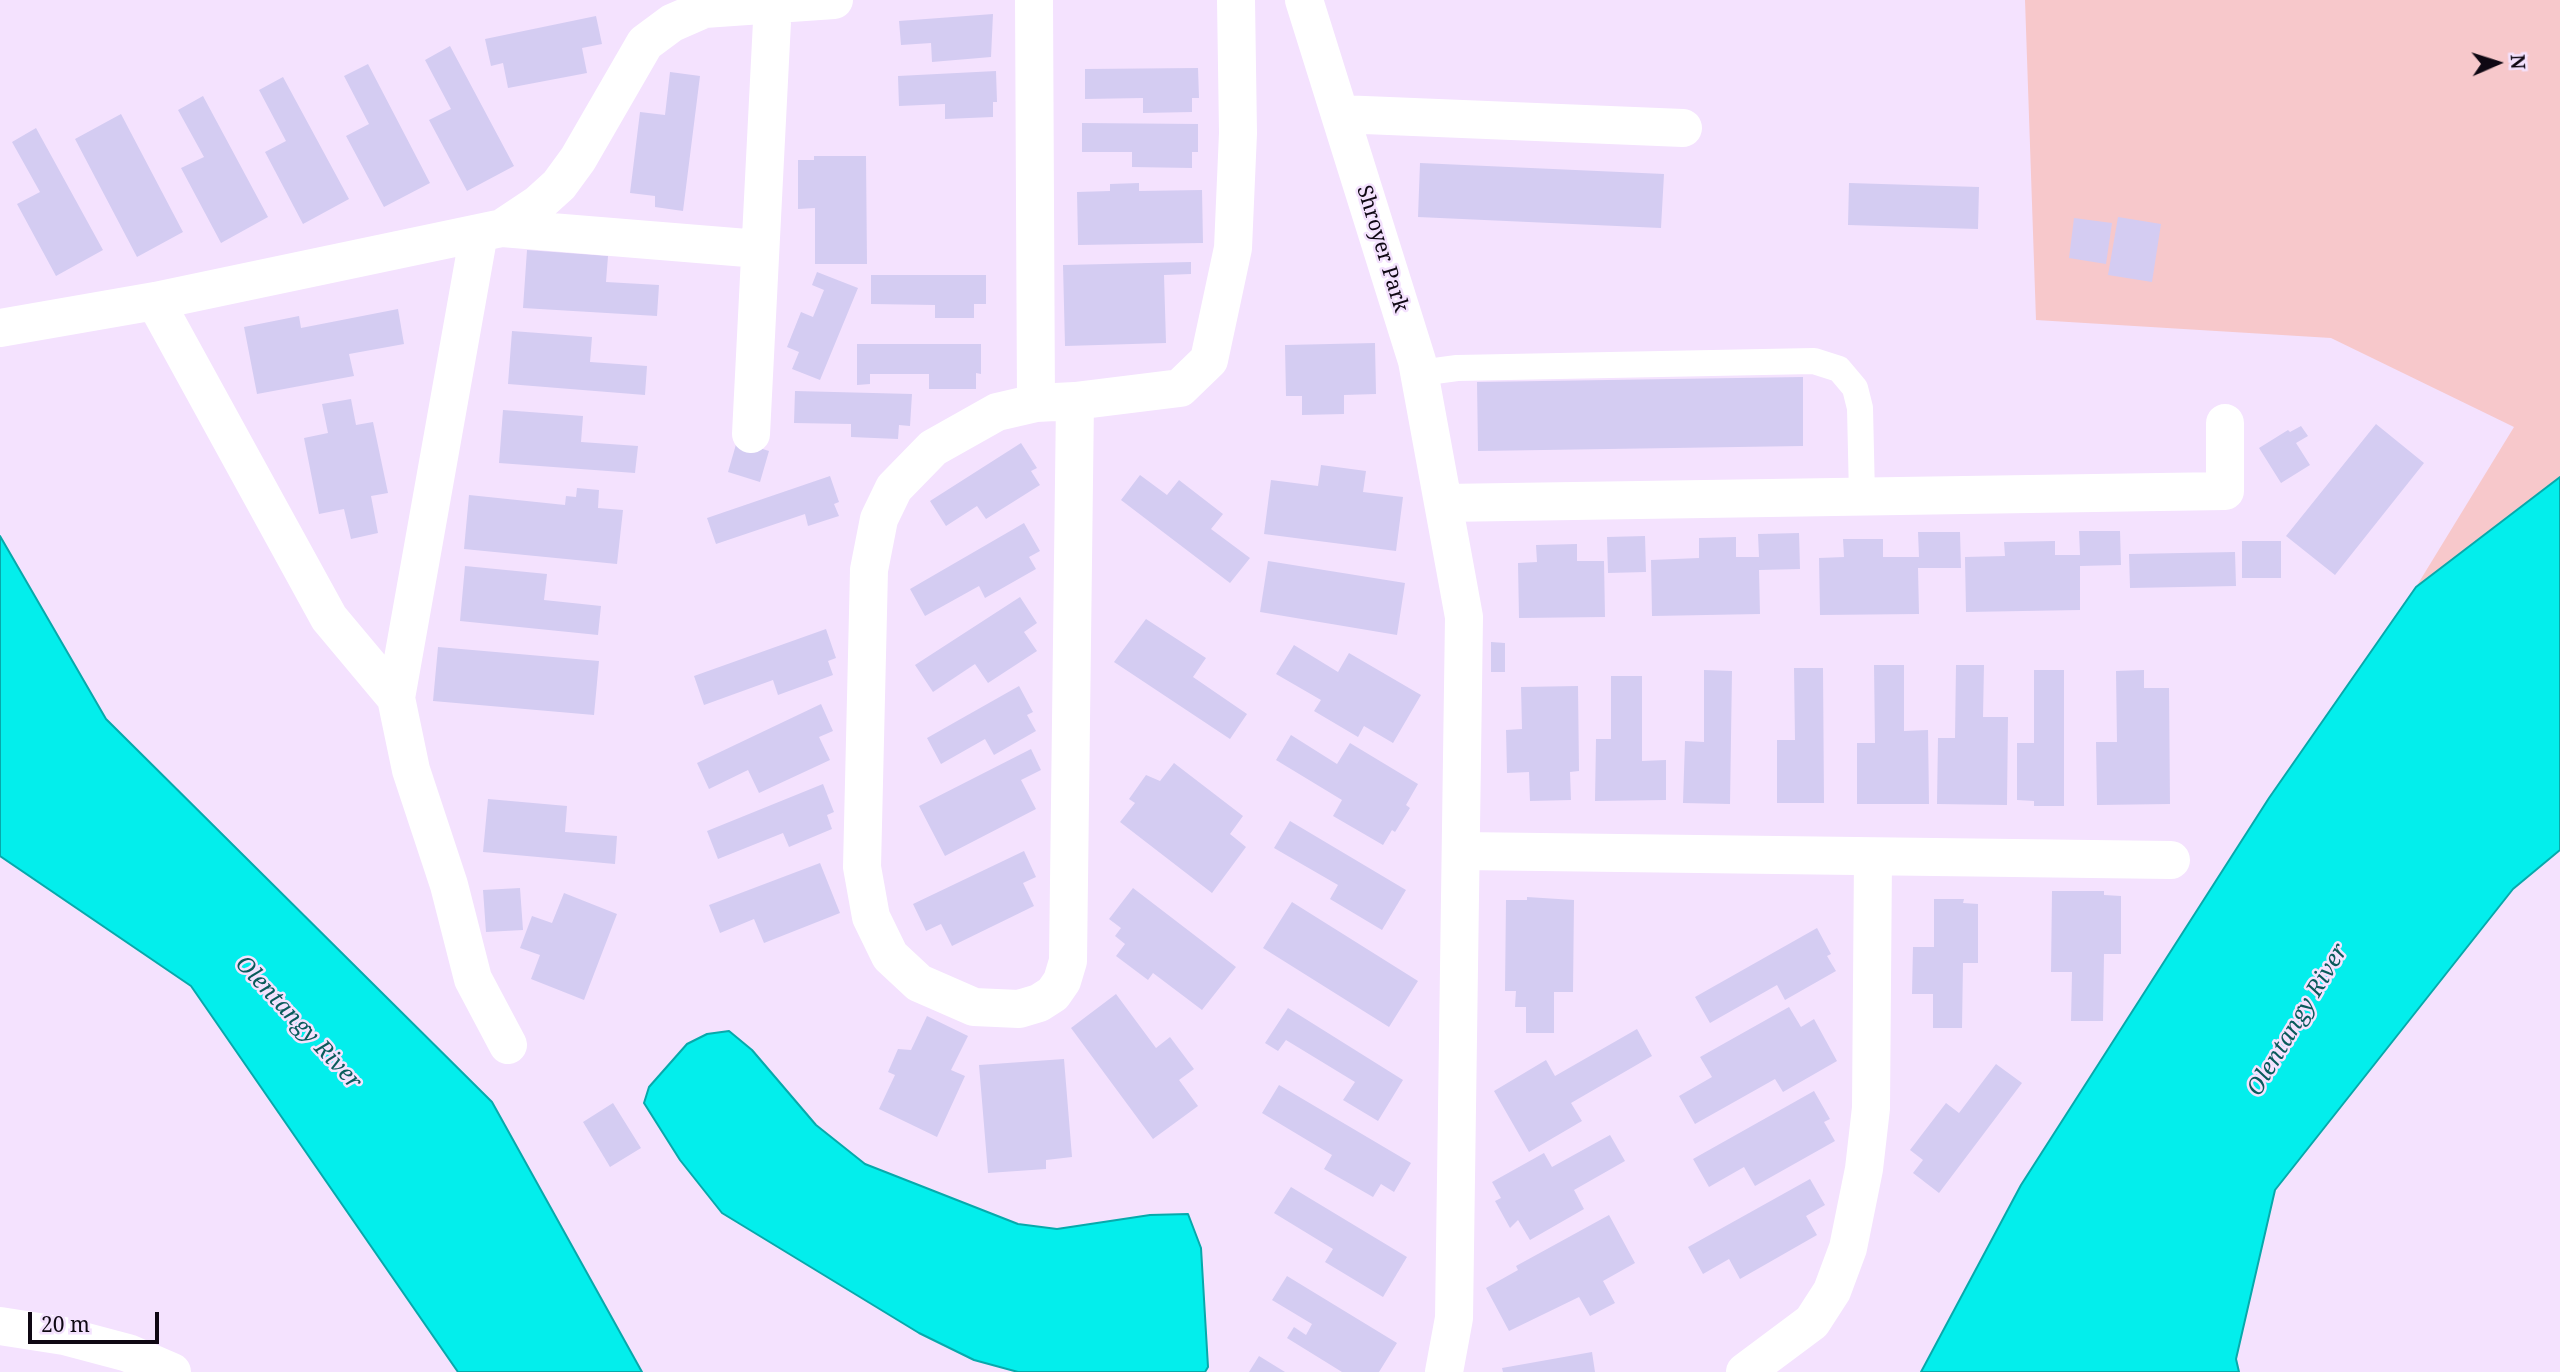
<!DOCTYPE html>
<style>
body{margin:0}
#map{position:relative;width:2560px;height:1372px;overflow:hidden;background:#f4e2fe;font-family:"Noto Serif",serif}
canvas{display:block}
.north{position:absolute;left:2462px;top:28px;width:70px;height:70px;-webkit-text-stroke:5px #f4e2fe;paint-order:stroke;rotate:87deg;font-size:19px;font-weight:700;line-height:28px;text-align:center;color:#0f0813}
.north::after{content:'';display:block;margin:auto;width:24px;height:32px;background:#0f0813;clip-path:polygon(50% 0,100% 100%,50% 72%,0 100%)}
.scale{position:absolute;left:28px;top:1312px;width:131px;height:32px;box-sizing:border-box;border:4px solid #0f0813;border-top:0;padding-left:9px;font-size:21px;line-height:24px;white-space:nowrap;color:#0f0813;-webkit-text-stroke:5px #f4e2fe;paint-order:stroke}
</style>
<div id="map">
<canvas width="2560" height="1372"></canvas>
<div class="north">N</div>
<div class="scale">20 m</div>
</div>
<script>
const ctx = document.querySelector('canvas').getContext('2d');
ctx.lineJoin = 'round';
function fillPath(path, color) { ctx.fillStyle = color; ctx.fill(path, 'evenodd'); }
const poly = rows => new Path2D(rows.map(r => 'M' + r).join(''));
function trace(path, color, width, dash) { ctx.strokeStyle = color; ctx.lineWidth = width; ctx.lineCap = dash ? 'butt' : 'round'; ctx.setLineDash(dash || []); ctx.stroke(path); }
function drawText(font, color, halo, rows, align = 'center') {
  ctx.font = font + ' "Noto Serif",serif'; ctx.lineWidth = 5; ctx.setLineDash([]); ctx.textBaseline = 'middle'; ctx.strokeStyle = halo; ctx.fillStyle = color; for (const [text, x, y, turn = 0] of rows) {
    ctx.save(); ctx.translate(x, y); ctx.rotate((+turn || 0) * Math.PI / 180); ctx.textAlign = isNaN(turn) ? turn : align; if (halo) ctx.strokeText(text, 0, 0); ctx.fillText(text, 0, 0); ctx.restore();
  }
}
const green = poly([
 [2025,0,2560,0,2560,477,2416,587,2514,427,2331,338,2036,320]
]);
const water = poly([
 [2560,477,2560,850,2513,889,2275,1190,2236,1359,2239,1372,1921,1372,2021,1185,2269,798,2416,587,2560,477],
 [0,536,106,719,492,1102,642,1372,458,1372,191,986,0,856,0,536],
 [729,1031,752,1050,816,1125,865,1164,1018,1224,1057,1229,1150,1215,1188,1214,1201,1248,1208,1367,1205,1372,1018,1372,974,1360,919,1333,722,1213,680,1160,644,1103,649,1087,687,1044,707,1034,729,1031]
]);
const building = poly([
 [993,14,991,57,932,62,931,43,901,45,899,21],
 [596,16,602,44,582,48,587,73,508,88,503,63,491,66,485,39],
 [450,46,514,166,467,191,429,120,451,109,425,60],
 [368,64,430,183,384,207,346,136,369,124,344,76],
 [1198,68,1199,98,1192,98,1192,112,1143,113,1143,98,1085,99,1085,69],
 [996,71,997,102,993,102,993,117,945,119,945,104,899,106,898,76],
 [670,72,700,76,683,211,655,207,655,196,630,193,640,112,665,115],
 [283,77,349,199,303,224,265,152,286,141,259,90],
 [203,96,268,217,221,243,181,168,204,157,178,110],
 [121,114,183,232,137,257,75,139],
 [1082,123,1198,124,1198,152,1192,152,1192,168,1132,167,1132,152,1082,152],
 [36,128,103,250,56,276,17,204,40,192,12,142],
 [814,156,866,156,867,264,815,264,815,208,798,209,798,160,814,160],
 [1420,163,1664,174,1661,228,1418,217],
 [1139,183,1139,191,1202,190,1203,243,1078,245,1077,192,1110,191,1110,184],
 [1849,183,1979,187,1978,229,1848,225],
 [2118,217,2161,224,2152,282,2108,275],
 [2074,218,2112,223,2106,264,2069,258],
 [527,250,608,256,606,282,659,285,657,316,523,308],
 [1191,262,1191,274,1164,275,1166,343,1065,346,1063,265],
 [817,272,858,288,820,380,792,369,799,352,787,347,801,312,813,317,824,290,812,285],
 [871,275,986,275,986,304,974,304,974,318,935,318,935,305,871,304],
 [398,309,404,344,349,354,354,376,257,394,244,327,299,316,301,328],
 [512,331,592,337,590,362,647,366,645,395,508,384],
 [1375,343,1376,394,1344,395,1344,414,1302,415,1302,396,1286,396,1285,345],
 [857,344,981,344,981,374,976,373,976,389,929,389,929,374,870,374,870,384,857,385],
 [1803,377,1803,446,1478,451,1477,382],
 [795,391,912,394,910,426,899,425,898,439,851,437,851,424,794,423],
 [351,399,356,425,373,422,388,493,371,496,378,533,351,539,344,509,319,514,304,438,328,433,322,404],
 [503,410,583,416,581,442,638,446,635,473,499,463],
 [2376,424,2424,463,2335,575,2286,536],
 [2301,426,2308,436,2296,443,2310,465,2281,483,2259,448,2288,430,2290,432],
 [737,441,769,451,760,482,728,472],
 [1021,443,1037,468,1031,471,1040,485,986,519,977,506,946,526,930,501],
 [1321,465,1366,471,1363,492,1403,497,1396,551,1264,534,1271,480,1318,486],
 [1140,475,1167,495,1179,480,1223,514,1211,529,1250,558,1230,583,1121,500],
 [830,476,839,502,834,504,839,516,808,526,805,514,716,544,707,518],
 [577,488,599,490,598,508,623,510,617,564,464,549,469,495,565,505,566,496,576,497],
 [1024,523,1040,551,1029,557,1036,569,985,598,979,586,925,616,910,589],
 [2079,531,2120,531,2121,565,2080,566,2080,610,1966,612,1965,557,2005,556,2004,542,2055,541,2055,555,2080,555],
 [1918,532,1960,532,1961,568,1918,568,1919,614,1820,615,1819,558,1844,557,1843,539,1883,539,1883,557,1919,557],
 [1799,533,1800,569,1759,570,1760,614,1652,616,1651,560,1699,558,1699,538,1736,537,1736,557,1759,557,1758,534],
 [1645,536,1646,572,1608,573,1607,537],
 [2242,541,2281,541,2281,578,2242,578],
 [1577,544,1577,561,1604,561,1605,617,1519,618,1518,563,1537,562,1536,545],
 [2235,552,2236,586,2130,588,2129,554],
 [1268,561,1405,583,1397,635,1260,612],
 [465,566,547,574,544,600,601,606,598,635,460,621],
 [1020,597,1037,623,1024,632,1037,651,988,683,975,664,933,692,915,665],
 [1146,619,1206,658,1193,677,1247,714,1230,739,1114,662],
 [826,629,836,658,828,661,833,675,778,695,773,680,704,705,694,676],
 [1491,642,1505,643,1505,672,1491,672],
 [1294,645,1338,672,1349,653,1421,695,1393,743,1364,726,1358,737,1314,711,1321,700,1276,674],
 [438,647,599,661,594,715,433,701],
 [1874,665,1904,665,1904,731,1928,730,1929,804,1857,804,1857,743,1875,743],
 [1956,665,1984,665,1983,717,2008,717,2007,805,1937,804,1938,738,1955,738],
 [1794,668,1823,668,1824,803,1777,803,1777,740,1795,740],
 [1704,670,1732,671,1730,804,1683,803,1685,741,1704,742],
 [2034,670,2064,670,2064,806,2034,806,2034,801,2017,800,2017,743,2034,743],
 [2144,670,2144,688,2169,688,2170,804,2097,805,2096,742,2117,742,2116,671],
 [1611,676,1642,676,1642,761,1666,760,1666,800,1595,801,1596,739,1611,739],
 [1019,686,1033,712,1027,715,1036,731,994,755,985,739,941,764,927,738],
 [1578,686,1579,771,1570,772,1571,800,1530,801,1529,772,1507,773,1506,730,1522,729,1521,687],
 [821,704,833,731,819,737,830,760,759,793,748,770,709,789,697,763],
 [1291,735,1337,764,1350,743,1418,784,1406,805,1410,808,1395,832,1392,830,1383,845,1333,816,1342,800,1276,760],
 [1031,749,1041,770,1021,780,1036,809,945,856,919,806],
 [1174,763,1243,816,1230,834,1246,847,1212,893,1120,822,1135,803,1129,799,1146,775,1160,781],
 [823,784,834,812,827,815,832,829,789,847,783,833,718,859,707,831],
 [488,799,567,806,565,832,617,836,615,864,483,852],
 [1290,821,1406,890,1382,930,1330,899,1338,885,1274,848],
 [1024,851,1036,877,1023,883,1034,906,952,946,941,924,926,931,913,904],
 [820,863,840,913,764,943,754,919,720,933,709,905],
 [520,888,523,930,486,932,483,890],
 [1133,888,1236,967,1202,1010,1153,973,1148,980,1116,956,1125,944,1115,936,1121,928,1109,919],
 [2052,891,2104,891,2104,895,2121,896,2121,954,2104,954,2103,1021,2071,1021,2072,972,2051,972],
 [564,893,617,914,584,1000,531,979,540,955,520,948,532,916,552,923],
 [1527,897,1574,900,1573,992,1554,992,1554,1033,1526,1033,1526,1007,1515,1007,1516,991,1505,991,1506,900,1527,900],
 [1934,899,1964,899,1963,903,1978,904,1978,963,1963,963,1962,1028,1933,1028,1933,994,1912,994,1913,947,1934,947],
 [1292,902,1418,981,1389,1027,1263,948],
 [1817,928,1831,954,1827,956,1836,971,1785,1000,1777,985,1710,1023,1695,997],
 [1116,994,1156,1048,1170,1037,1194,1069,1179,1080,1198,1106,1153,1139,1071,1028],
 [1789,1007,1801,1027,1814,1019,1837,1061,1783,1092,1775,1079,1695,1124,1679,1096,1712,1077,1700,1057],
 [1288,1008,1403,1080,1378,1121,1343,1100,1355,1082,1286,1040,1278,1051,1265,1043],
 [927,1016,968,1036,951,1070,965,1076,937,1137,879,1109,895,1075,888,1072,898,1049,911,1050],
 [1637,1029,1652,1056,1571,1103,1582,1121,1529,1152,1494,1091,1546,1060,1555,1076],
 [1064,1059,1072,1157,1046,1160,1046,1169,988,1173,979,1065],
 [1996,1064,2022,1083,1939,1193,1913,1173,1923,1160,1910,1150,1946,1103,1959,1113],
 [1279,1085,1411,1163,1394,1192,1381,1184,1373,1197,1324,1169,1332,1155,1262,1113],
 [1814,1091,1830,1119,1824,1122,1835,1141,1755,1186,1744,1167,1709,1187,1693,1159],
 [613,1103,641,1148,610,1167,583,1122],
 [1610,1135,1625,1161,1574,1190,1584,1209,1530,1240,1518,1220,1510,1228,1495,1201,1501,1198,1492,1182,1544,1153,1552,1167],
 [1810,1179,1825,1205,1806,1216,1817,1235,1740,1279,1729,1259,1703,1274,1688,1247],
 [1291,1187,1407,1257,1383,1297,1325,1262,1333,1249,1274,1213],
 [1609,1215,1635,1263,1603,1281,1615,1303,1590,1316,1579,1297,1509,1331,1486,1288,1518,1270,1516,1266],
 [1287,1276,1397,1343,1379,1372,1342,1372,1287,1338,1294,1327,1306,1335,1312,1324,1272,1300],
 [1592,1352,1595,1372,1503,1372,1502,1368],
 [1259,1356,1285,1372,1249,1372]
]);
const service = poly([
 [1420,373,1457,368,1814,361,1839,369,1855,388,1860,408,1862,496]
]);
const minor = poly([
 [1034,0,1036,403],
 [1304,0,1417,361,1464,617,1454,1318,1444,1372],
 [1340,114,1683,128],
 [502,228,538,204,559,185,578,159,645,43,672,23,704,9,834,0],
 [479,233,396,698,411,770,449,885,473,979,508,1045],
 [155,301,329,618,396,698],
 [0,328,155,301,502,228,759,249],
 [1075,401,1068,961,1062,981,1053,994,1039,1003,1019,1009,974,1007,919,983,890,956,871,917,862,867,869,570,879,519,894,488,933,448,997,412,1036,403,1075,401,1180,388,1209,360,1233,248,1238,133,1236,0],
 [751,434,773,2],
 [1444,503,2225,491,2225,423],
 [1462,851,2171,860],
 [0,1326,64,1336,128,1353,172,1372],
 [1745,1372,1812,1322,1832,1291,1848,1248,1864,1169,1871,1108,1873,857]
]);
const streetNames = [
 ["Shroyer Park",1382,249,73]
];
const waterNames = [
 ["Olentangy River",2298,1020,-59],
 ["Olentangy River",298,1023,47]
];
fillPath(green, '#f7c8cb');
fillPath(water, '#03eeec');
trace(water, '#07a9ab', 2);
fillPath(building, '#d4ccf2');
trace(service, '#fff', 26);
trace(minor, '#fff', 38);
drawText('21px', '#0f0813', '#f4e2fe', streetNames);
drawText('italic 23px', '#095b5b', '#f4e2fe', waterNames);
</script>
